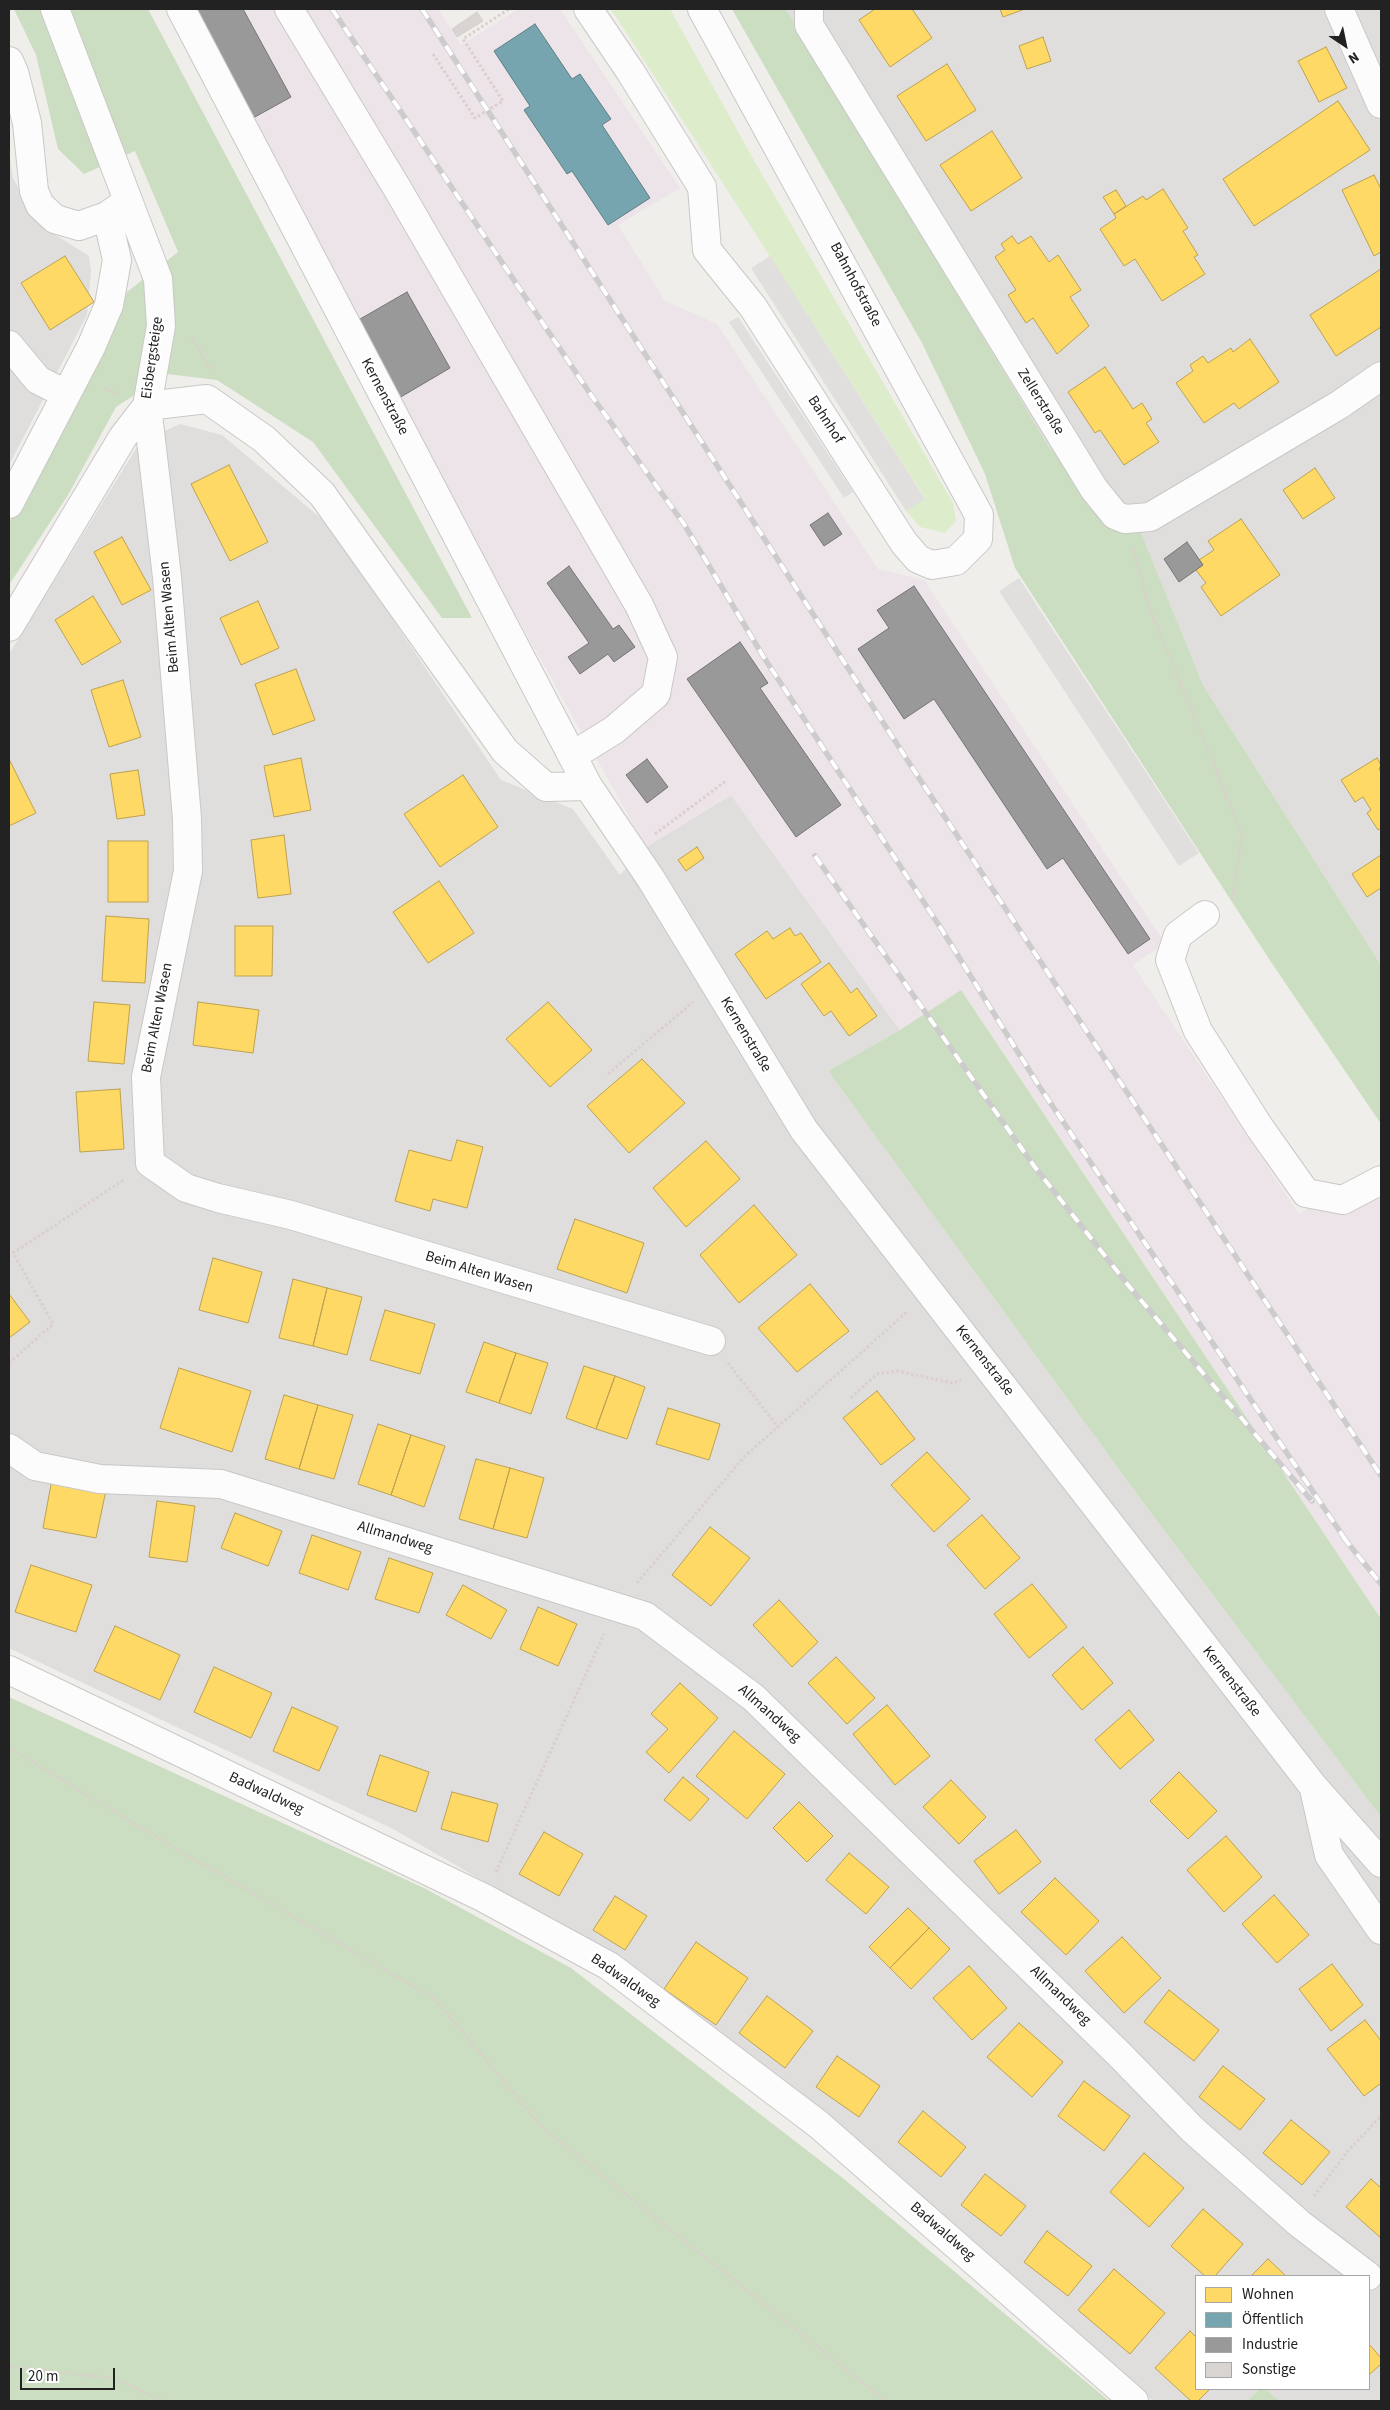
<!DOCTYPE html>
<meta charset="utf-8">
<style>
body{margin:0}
#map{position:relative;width:1390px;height:2410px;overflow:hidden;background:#f0eeeb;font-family:"Source Sans 3",sans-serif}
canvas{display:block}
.frame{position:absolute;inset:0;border:10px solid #222;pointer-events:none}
.legend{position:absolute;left:1195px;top:2275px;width:175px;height:115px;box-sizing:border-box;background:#fff;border:1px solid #a7a7a7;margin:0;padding:6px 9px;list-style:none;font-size:15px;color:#222}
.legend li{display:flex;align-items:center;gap:10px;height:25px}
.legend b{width:25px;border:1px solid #a7a7a7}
.north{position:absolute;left:1320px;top:20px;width:50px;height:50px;-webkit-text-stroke:4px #fff;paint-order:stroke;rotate:146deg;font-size:14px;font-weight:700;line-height:20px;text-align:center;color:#222}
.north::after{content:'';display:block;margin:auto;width:18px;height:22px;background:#222;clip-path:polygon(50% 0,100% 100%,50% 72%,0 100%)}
.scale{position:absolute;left:20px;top:2368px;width:95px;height:22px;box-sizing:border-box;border:2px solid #222;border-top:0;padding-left:6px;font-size:15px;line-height:18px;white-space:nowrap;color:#222;-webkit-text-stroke:4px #fff;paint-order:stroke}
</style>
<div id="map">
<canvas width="1390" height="2410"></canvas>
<div class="frame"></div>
<ul class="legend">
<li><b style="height:14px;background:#ffd966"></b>Wohnen</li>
<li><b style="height:14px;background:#76a5af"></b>Öffentlich</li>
<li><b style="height:14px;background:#999"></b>Industrie</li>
<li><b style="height:14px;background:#d7d4d2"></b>Sonstige</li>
</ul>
<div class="north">N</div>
<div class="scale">20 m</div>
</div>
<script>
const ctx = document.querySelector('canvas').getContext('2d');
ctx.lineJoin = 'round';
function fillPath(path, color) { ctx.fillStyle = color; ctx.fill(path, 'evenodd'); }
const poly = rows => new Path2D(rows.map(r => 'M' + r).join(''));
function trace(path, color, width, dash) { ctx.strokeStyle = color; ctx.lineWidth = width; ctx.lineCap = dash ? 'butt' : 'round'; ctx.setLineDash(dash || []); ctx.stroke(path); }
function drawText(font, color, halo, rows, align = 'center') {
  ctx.font = font + ' "Source Sans 3",sans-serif'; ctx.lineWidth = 5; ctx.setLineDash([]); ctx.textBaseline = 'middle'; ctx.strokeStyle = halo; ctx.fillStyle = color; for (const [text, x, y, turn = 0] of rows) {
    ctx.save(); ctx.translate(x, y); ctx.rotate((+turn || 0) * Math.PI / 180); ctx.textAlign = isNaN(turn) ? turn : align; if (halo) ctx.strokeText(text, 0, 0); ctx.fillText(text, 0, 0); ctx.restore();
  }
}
const residential = poly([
 [786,9,1381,9,1381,965,1203,685,1142,535,1049,447],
 [9,152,13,178,37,223,89,256,91,272,87,315,9,465],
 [180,424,222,435,329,525,501,780,573,809,620,875,646,847,731,795,900,1030,828,1071,1145,1505,1381,1817,1381,2401,1280,2401,1265,2389,1369,2389,1369,2276,1196,2276,1196,2389,1259,2389,1247,2401,1153,2401,636,1969,393,1829,9,1648,9,654,140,442]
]);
const industrial = poly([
 [190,9,438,9,461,45,518,9,560,9,680,188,618,225,665,301,717,324,878,569,924,580,1165,943,1133,965,1299,1214,1381,1164,1381,1619,961,990,900,1030,731,795,646,847,312,252]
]);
const grass = poly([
 [611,9,670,9,751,155,953,503,956,521,945,533,920,527,906,511,925,498]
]);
const forest = poly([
 [14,9,148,9,472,618,442,618,313,442,217,380,167,374,116,407,68,495,9,585,9,523,81,397,127,292,178,252,135,151,84,174,58,149,36,55],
 [732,9,786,9,1049,447,1142,535,1203,685,1381,965,1381,1124,1271,962,1015,568,985,474,922,343],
 [961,990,1381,1619,1381,1817,1145,1505,828,1071,900,1030],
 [9,1697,424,1888,571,1968,844,2179,1109,2401,9,2401],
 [1259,2389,1265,2389,1280,2401,1247,2401]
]);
const parking = poly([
 [770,256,925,499,906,511,751,268],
 [738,317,853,492,844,498,729,322],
 [1019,578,1199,853,1179,866,999,591]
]);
const homes = poly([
 [875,9,912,9,932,38,890,67,859,20,875,9],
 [1000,9,1025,9,1003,17,1000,9],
 [1043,37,1051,61,1027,69,1019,46,1043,37],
 [1326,47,1347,88,1319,102,1298,61,1326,47],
 [947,64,976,110,926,141,897,96,947,64],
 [1338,101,1370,150,1254,226,1223,179,1338,101],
 [992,131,1022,178,971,211,940,165,992,131],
 [1374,175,1381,189,1381,252,1374,256,1342,190,1374,175],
 [1163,189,1188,228,1183,231,1198,255,1194,257,1205,274,1162,301,1135,259,1124,266,1100,229,1116,218,1114,214,1143,196,1146,200,1163,189],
 [1116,190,1126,206,1114,214,1103,197,1116,190],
 [1012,236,1018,244,1031,236,1049,262,1058,255,1081,290,1070,297,1089,326,1057,354,1033,318,1026,323,1008,295,1016,290,995,257,1005,250,1001,244,1012,236],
 [65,256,94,302,50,330,21,283,65,256],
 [1381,269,1381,327,1336,356,1310,315,1381,269],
 [1250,339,1279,382,1239,409,1234,403,1204,423,1176,383,1193,371,1190,365,1203,356,1208,363,1231,348,1233,352,1250,339],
 [1105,367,1133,409,1142,403,1152,419,1146,423,1159,442,1124,465,1100,430,1095,433,1068,392,1105,367],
 [229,465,268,542,230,561,191,484,229,465],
 [1315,468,1335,498,1303,519,1283,490,1315,468],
 [1241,519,1280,575,1221,616,1201,587,1206,583,1196,570,1203,565,1199,560,1214,550,1208,541,1241,519],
 [122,537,151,590,122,605,94,552,122,537],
 [93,596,121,642,82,665,55,620,93,596],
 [258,601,279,648,241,665,220,618,258,601],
 [296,669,315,720,273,735,255,684,296,669],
 [123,680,141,737,109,747,91,690,123,680],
 [301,758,311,810,274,817,264,766,301,758],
 [1377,758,1381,765,1379,769,1381,772,1381,828,1378,830,1367,813,1371,810,1363,797,1355,802,1341,780,1377,758],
 [9,759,36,813,9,826,9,759],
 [138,770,145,815,117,819,110,774,138,770],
 [463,775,498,827,440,867,404,814,463,775],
 [284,835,291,894,258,898,251,840,284,835],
 [108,841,148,841,148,902,108,902,108,841],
 [697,847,704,858,686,871,678,860,697,847],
 [1381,855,1381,888,1367,897,1352,874,1381,855],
 [439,881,474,933,428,963,393,912,439,881],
 [106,916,149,919,145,983,102,981,106,916],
 [235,926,273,926,272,976,235,976,235,926],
 [790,928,795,936,801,933,821,962,766,999,735,954,767,931,773,939,790,928],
 [829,963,851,993,857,988,877,1016,849,1036,831,1011,824,1016,801,984,829,963],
 [94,1002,130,1005,124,1064,88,1061,94,1002],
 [198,1002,259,1010,253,1053,193,1045,198,1002],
 [548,1002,592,1050,550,1087,506,1039,548,1002],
 [642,1059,685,1103,629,1153,587,1106,642,1059],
 [120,1089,124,1149,80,1152,76,1092,120,1089],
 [457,1140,483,1147,467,1208,433,1199,430,1211,395,1201,409,1150,451,1161,457,1140],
 [706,1141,740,1179,686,1227,653,1188,706,1141],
 [754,1205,797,1255,739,1303,700,1255,754,1205],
 [575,1219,644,1243,627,1293,557,1269,575,1219],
 [213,1258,262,1272,248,1323,199,1310,213,1258],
 [293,1279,327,1288,313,1346,279,1338,293,1279],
 [810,1284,849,1331,797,1372,758,1328,810,1284],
 [327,1288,362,1297,347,1355,313,1346,327,1288],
 [9,1294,30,1322,9,1338,9,1294],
 [385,1310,435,1324,420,1374,370,1360,385,1310],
 [484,1342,516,1353,499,1403,466,1392,484,1342],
 [516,1353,548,1363,531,1414,499,1403,516,1353],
 [584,1366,615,1376,596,1429,566,1418,584,1366],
 [179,1368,251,1391,232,1452,160,1428,179,1368],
 [615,1376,645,1387,627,1439,596,1429,615,1376],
 [877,1391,915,1439,881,1465,843,1418,877,1391],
 [284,1395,318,1405,299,1469,265,1459,284,1395],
 [318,1405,353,1415,334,1479,299,1469,318,1405],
 [668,1408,720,1424,709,1460,656,1444,668,1408],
 [378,1424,411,1435,391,1495,358,1484,378,1424],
 [411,1435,445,1446,424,1507,391,1495,411,1435],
 [927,1452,970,1499,934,1532,891,1485,927,1452],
 [476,1459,510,1468,493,1529,459,1519,476,1459],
 [510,1468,544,1478,527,1538,493,1529,510,1468],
 [52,1479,106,1490,96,1538,43,1528,52,1479],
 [157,1501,195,1506,187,1562,149,1557,157,1501],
 [235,1513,282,1531,268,1566,221,1548,235,1513],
 [982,1515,1020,1558,985,1589,947,1545,982,1515],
 [710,1527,750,1558,711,1606,672,1575,710,1527],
 [312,1535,361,1552,348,1590,299,1573,312,1535],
 [389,1558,433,1573,419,1613,375,1599,389,1558],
 [31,1565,92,1585,76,1632,15,1612,31,1565],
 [1032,1584,1067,1627,1029,1658,994,1614,1032,1584],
 [463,1585,507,1610,491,1639,446,1615,463,1585],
 [779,1600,818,1642,792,1667,753,1625,779,1600],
 [538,1607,577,1624,558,1666,520,1649,538,1607],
 [115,1626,180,1655,160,1700,94,1671,115,1626],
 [1083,1647,1113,1683,1082,1710,1052,1675,1083,1647],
 [836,1657,875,1698,847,1724,808,1683,836,1657],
 [214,1667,272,1693,251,1738,194,1712,214,1667],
 [680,1683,718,1718,669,1773,646,1752,668,1729,651,1714,680,1683],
 [887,1705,930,1756,895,1785,853,1734,887,1705],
 [292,1707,338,1727,319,1771,273,1751,292,1707],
 [1129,1710,1154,1740,1120,1769,1095,1740,1129,1710],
 [734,1731,785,1774,747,1819,696,1776,734,1731],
 [380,1755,429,1772,416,1812,367,1795,380,1755],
 [1179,1772,1217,1811,1188,1839,1150,1801,1179,1772],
 [683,1777,709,1799,690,1821,664,1800,683,1777],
 [951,1780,986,1817,959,1844,923,1807,951,1780],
 [452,1792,498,1804,488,1842,441,1829,452,1792],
 [799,1802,833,1836,807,1862,773,1828,799,1802],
 [1016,1830,1041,1862,999,1894,974,1861,1016,1830],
 [544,1832,583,1854,559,1896,519,1874,544,1832],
 [1226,1836,1262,1877,1224,1912,1187,1870,1226,1836],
 [849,1853,889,1887,866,1914,826,1880,849,1853],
 [1055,1878,1099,1921,1066,1955,1021,1912,1055,1878],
 [1274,1895,1309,1935,1277,1963,1242,1924,1274,1895],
 [615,1896,647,1916,625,1950,593,1930,615,1896],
 [908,1908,929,1928,890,1968,869,1947,908,1908],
 [929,1928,950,1949,911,1989,890,1968,929,1928],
 [1122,1937,1161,1978,1124,2013,1085,1971,1122,1937],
 [696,1942,748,1978,716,2025,664,1989,696,1942],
 [1332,1964,1363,2005,1331,2031,1299,1989,1332,1964],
 [969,1966,1007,2008,972,2040,933,1998,969,1966],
 [1169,1990,1219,2030,1194,2061,1144,2022,1169,1990],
 [767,1996,813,2031,785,2068,739,2033,767,1996],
 [1365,2020,1381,2041,1381,2083,1364,2096,1327,2049,1365,2020],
 [1019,2023,1063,2062,1032,2097,987,2057,1019,2023],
 [837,2056,880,2086,859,2117,816,2087,837,2056],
 [1223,2066,1265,2099,1240,2130,1199,2097,1223,2066],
 [1084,2081,1130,2116,1104,2151,1058,2116,1084,2081],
 [923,2111,966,2147,941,2177,898,2142,923,2111],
 [1291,2120,1330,2152,1302,2185,1263,2153,1291,2120],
 [1144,2153,1184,2188,1149,2227,1110,2192,1144,2153],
 [985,2174,1026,2206,1001,2236,961,2205,985,2174],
 [1371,2179,1381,2188,1381,2238,1346,2207,1371,2179],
 [1203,2209,1243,2244,1215,2276,1205,2276,1171,2246,1203,2209],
 [1047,2231,1092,2266,1068,2296,1024,2262,1047,2231],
 [1268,2259,1286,2276,1251,2276,1268,2259],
 [1114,2269,1165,2313,1130,2354,1078,2310,1114,2269],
 [1190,2331,1196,2337,1196,2389,1210,2389,1198,2401,1191,2401,1155,2368,1190,2331],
 [1369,2344,1381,2358,1381,2364,1369,2375,1369,2344]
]);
const public = poly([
 [535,24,572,79,580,74,611,119,602,125,650,198,608,225,572,171,567,174,524,110,530,106,494,51,535,24]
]);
const industry = poly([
 [193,9,243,9,291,97,253,118,193,9],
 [407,292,450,368,399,398,355,322,407,292],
 [828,513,842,534,824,546,810,525,828,513],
 [1187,542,1203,565,1179,582,1164,559,1187,542],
 [569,566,613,629,619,625,635,647,614,662,608,654,580,674,568,657,589,643,547,583,569,566],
 [914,586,1150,939,1128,954,1063,858,1047,869,934,699,904,719,858,649,889,628,877,610,914,586],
 [740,642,768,683,760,688,841,805,796,837,687,679,740,642],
 [647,759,668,787,647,803,626,775,647,759]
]);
const building = poly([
 [477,12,483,21,457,37,452,29,477,12]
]);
const path = poly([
 [433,54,475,118,503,101,463,39,509,9],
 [191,336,210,369],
 [104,388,119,394],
 [1133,549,1150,609,1242,834,1232,901],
 [655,834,726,781],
 [608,1074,693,1002],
 [9,1363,53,1324,13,1253,125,1179],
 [728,1363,778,1427],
 [851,1398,877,1374,897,1371,952,1383,961,1380],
 [637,1583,744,1457,907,1312],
 [9,1748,173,1847,434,1998,545,2130,886,2401],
 [496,1872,604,1634],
 [1314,2196,1348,2151,1381,2116],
 [9,2367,113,2378,163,2401]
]);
const minor = poly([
 [181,9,588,786,651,879,804,1130,1313,1786,1381,1863],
 [289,9,397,188,639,605,663,657,656,694,614,730,572,756],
 [588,9,630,71,702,187,707,250,753,307,904,543,918,559,932,565,956,561,978,539,979,515,702,9],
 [809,9,809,25,1094,489,1115,515,1125,519,1150,517,1339,405,1381,376],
 [1339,9,1381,104],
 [9,61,14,72,27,123,34,191,40,205,55,219,79,226,107,216,121,206],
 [9,345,38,380,66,394],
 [147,406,167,577,187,819,188,871,146,1077,150,1163,186,1188,218,1198,291,1215,711,1341],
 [147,406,207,399,264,439,322,494,505,751,546,787,588,786],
 [9,504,91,347,109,305,117,260,107,216],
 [9,627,123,437,147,406,161,326,158,279,55,9],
 [1205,915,1178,935,1170,960,1198,1031,1260,1128,1306,1193,1343,1200,1381,1180],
 [9,1448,35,1466,100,1479,221,1484,645,1616,754,1698,1119,2054,1193,2130,1300,2224,1368,2276],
 [9,1670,484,1898,609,1966,818,2124,1134,2401],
 [1314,1789,1329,1855,1381,1930]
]);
const rail = poly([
 [332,9,591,395,684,524,763,656,942,930,1039,1086,1347,1542],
 [422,9,917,775,1381,1476],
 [815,856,1034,1166,1128,1285,1312,1501],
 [1343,1537,1381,1584]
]);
const streetNames = [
 ["Bahnhofstraße",855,285,62],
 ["Eisbergsteige",153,358,-82],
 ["Kernenstraße",384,397,62],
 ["Zellerstraße",1040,402,58],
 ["Bahnhof",825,420,57],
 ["Beim Alten Wasen",170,617,-95],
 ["Beim Alten Wasen",158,1018,-79],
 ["Kernenstraße",745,1035,59],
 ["Beim Alten Wasen",479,1273,17],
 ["Kernenstraße",984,1361,52],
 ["Allmandweg",395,1538,17],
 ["Kernenstraße",1231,1682,52],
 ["Allmandweg",769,1714,42],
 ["Badwaldweg",266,1794,25],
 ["Badwaldweg",625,1981,35],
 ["Allmandweg",1060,1996,44],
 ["Badwaldweg",942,2232,41]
];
fillPath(residential, '#dfdedc');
fillPath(industrial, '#ede4e9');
fillPath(grass, '#ddeccb');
fillPath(forest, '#cbdec1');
fillPath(parking, '#e0dfde');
fillPath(homes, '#ffd966');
trace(homes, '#bda252', 1);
fillPath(public, '#76a5af');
trace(public, '#5d7e85', 1);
fillPath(industry, '#999');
trace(industry, '#757575', 1);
fillPath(building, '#d7d4d2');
trace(building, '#d3d0cc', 1);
trace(minor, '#c9c8c7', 30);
trace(path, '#dccecd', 3, [2.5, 2.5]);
trace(minor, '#fdfcfc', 28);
trace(rail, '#ccc', 5.5);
trace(rail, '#fff', 4, [11]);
drawText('15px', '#222', '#fff', streetNames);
</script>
